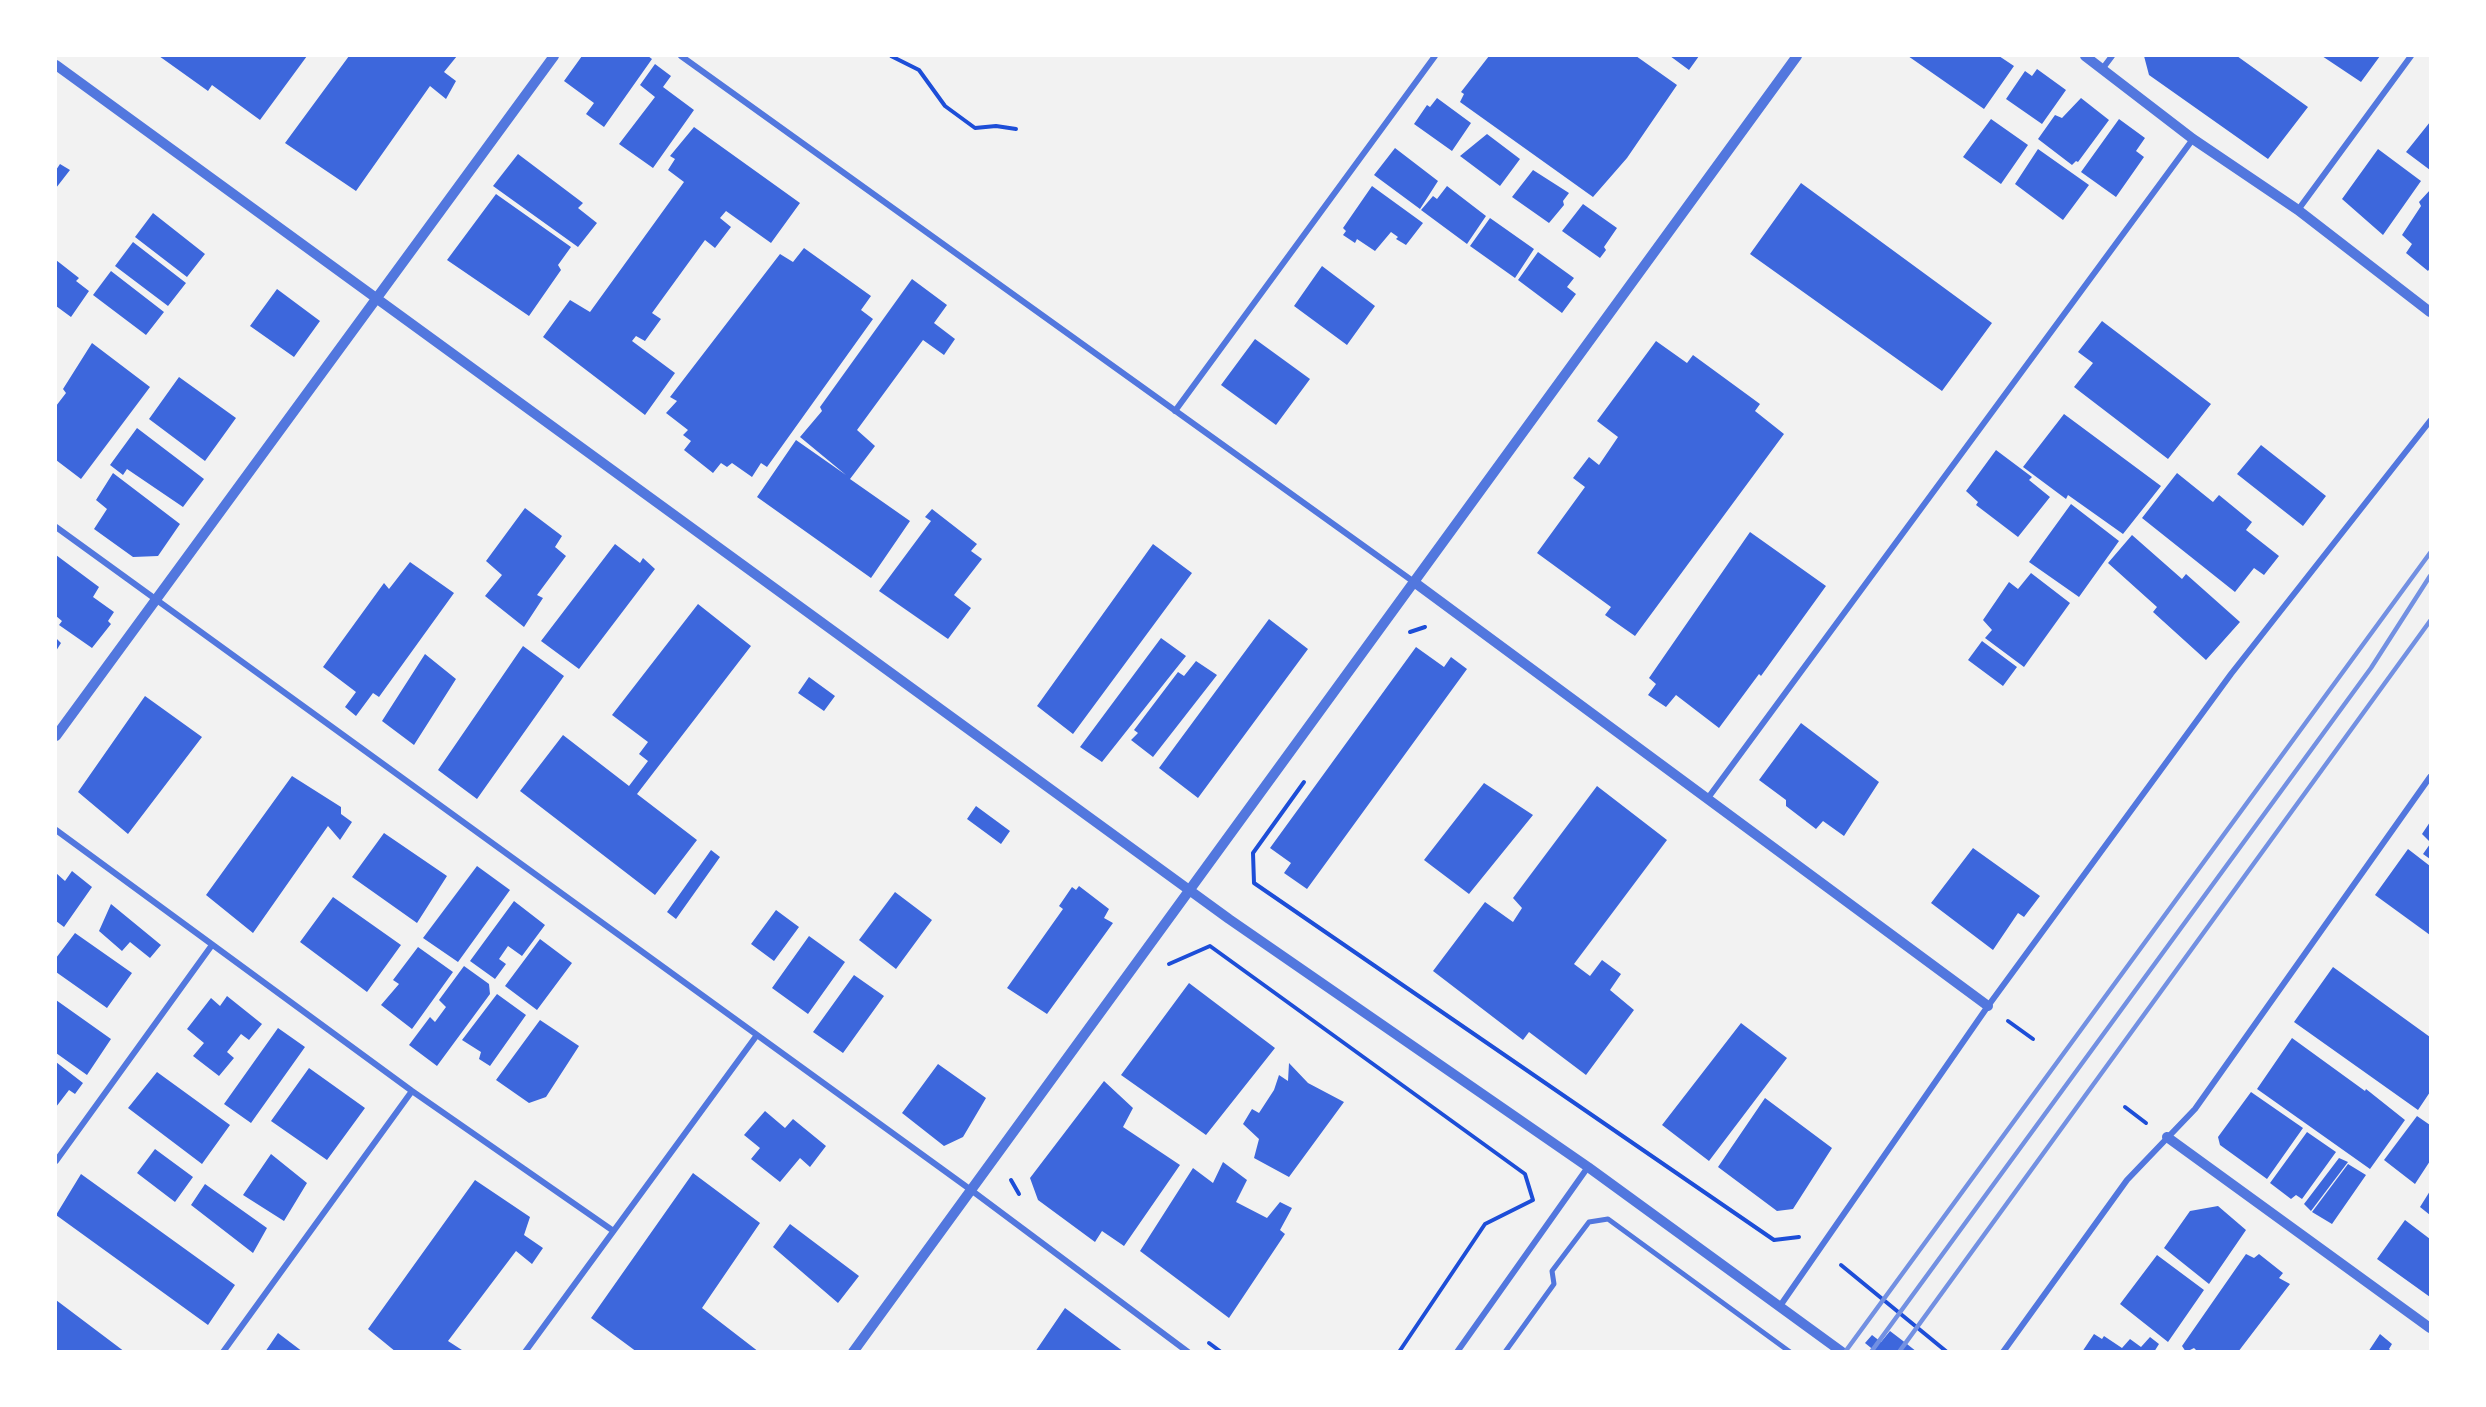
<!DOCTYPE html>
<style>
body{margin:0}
#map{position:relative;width:2486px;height:1407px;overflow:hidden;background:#f2f2f2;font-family:Montserrat,sans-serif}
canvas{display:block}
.frame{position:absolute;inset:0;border:57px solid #fff;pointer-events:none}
</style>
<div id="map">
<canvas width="2486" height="1407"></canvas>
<div class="frame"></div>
</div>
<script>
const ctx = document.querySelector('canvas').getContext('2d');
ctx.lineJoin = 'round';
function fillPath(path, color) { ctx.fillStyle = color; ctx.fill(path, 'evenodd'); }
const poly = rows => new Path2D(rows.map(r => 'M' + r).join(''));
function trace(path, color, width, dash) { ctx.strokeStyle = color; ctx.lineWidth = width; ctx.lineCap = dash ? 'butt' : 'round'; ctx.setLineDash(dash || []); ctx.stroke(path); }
const building = poly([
 [159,56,307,56,260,120,212,85,208,91],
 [349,56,457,56,444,72,456,81,446,99,430,86,356,191,285,143],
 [582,56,648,56,652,59,604,127,586,114,594,103,564,81],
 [1489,56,1636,56,1677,85,1627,158,1593,197,1460,102,1464,94,1461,92],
 [1670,56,1699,56,1689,70],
 [1908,56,1999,56,2014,66,1984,109],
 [2144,56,2237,56,2308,107,2268,159,2149,75],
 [2322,56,2380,56,2361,82],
 [655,64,671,76,663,87,694,110,653,168,619,144,655,97,640,85],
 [2037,69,2066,90,2042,124,2006,99,2025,71,2032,76],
 [1437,98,1471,123,1452,151,1414,124,1427,105,1430,107],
 [2081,98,2109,120,2078,162,2076,161,2072,165,2038,139,2055,115,2062,118],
 [1991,119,2028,145,2001,184,1963,157],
 [2119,119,2145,138,2136,151,2144,157,2116,197,2081,172],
 [2430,122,2430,170,2406,152],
 [694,127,800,203,771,243,726,211,720,218,731,227,715,248,705,240,652,313,661,319,645,341,636,336,632,341,675,373,645,415,543,337,570,300,590,312,684,182,668,170,675,159,670,156],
 [1487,134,1520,159,1500,186,1460,156],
 [1395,148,1438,181,1420,209,1374,175],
 [2038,149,2089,185,2063,220,2015,184],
 [2378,149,2421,181,2383,235,2342,199],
 [518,154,583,203,578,208,597,223,578,247,493,186],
 [60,164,70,170,56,188,56,170],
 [1533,170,1569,193,1563,201,1564,205,1549,223,1512,197],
 [1801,183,1992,323,1942,391,1750,254],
 [1372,186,1423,223,1406,245,1396,239,1398,237,1391,232,1375,251,1357,239,1355,243,1343,235,1346,231,1343,228],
 [1447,186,1486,216,1467,244,1421,210,1433,196,1437,199],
 [2430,190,2430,268,2428,271,2406,253,2412,244,2402,235,2421,206,2419,202],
 [496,194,571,247,558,265,561,270,529,316,447,260],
 [1583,204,1617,228,1604,247,1606,250,1600,258,1562,231],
 [153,213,205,254,187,277,135,237],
 [1490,218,1534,249,1515,278,1470,246],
 [133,242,186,283,168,306,115,266],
 [804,248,871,296,861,310,873,319,767,467,761,463,752,477,732,463,727,467,721,463,713,473,684,450,691,441,683,435,688,430,666,413,677,401,670,397,780,254,793,262],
 [1538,252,1574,278,1567,287,1576,294,1562,313,1518,280],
 [56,260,79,278,76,281,89,291,71,317,56,306],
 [1322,266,1375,306,1347,345,1294,306],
 [111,271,164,312,146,335,93,295],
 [912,279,947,305,934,323,955,339,944,355,923,340,857,430,875,446,850,479,910,521,871,578,757,497,796,440,846,475,800,437,822,411,820,407],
 [277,289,320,321,294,357,250,326],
 [2102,321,2211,404,2168,459,2074,387,2093,363,2078,352],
 [1255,339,1310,379,1276,425,1221,385],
 [1656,341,1687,363,1693,355,1760,404,1755,411,1784,434,1635,636,1605,615,1611,607,1537,553,1585,487,1573,478,1589,457,1599,465,1618,437,1597,421],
 [92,343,150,387,81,479,56,460,56,406,66,393,63,389],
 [179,377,236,418,205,461,149,419],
 [2064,414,2161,486,2123,534,2068,495,2066,499,2023,467],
 [137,428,204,479,183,507,127,469,123,475,110,465],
 [2261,445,2326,496,2303,526,2237,474],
 [1996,450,2032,477,2029,480,2050,497,2018,537,1976,505,1978,502,1966,491],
 [113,473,180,524,158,556,133,557,94,529,107,509,96,500],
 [2177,473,2213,502,2219,495,2252,522,2246,530,2279,556,2264,575,2254,568,2235,592,2142,518],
 [2071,504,2119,541,2079,597,2029,562],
 [525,508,562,536,555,547,566,556,537,595,543,598,524,627,485,596,502,575,486,561],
 [932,509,977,544,971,551,982,559,954,595,971,608,948,639,879,591,931,521,925,517],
 [1750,532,1826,586,1761,676,1759,674,1719,728,1676,695,1666,707,1648,695,1656,684,1649,678],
 [2132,535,2182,579,2186,574,2240,622,2206,660,2153,612,2157,607,2108,563],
 [615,544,640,563,643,558,655,569,579,669,541,641],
 [1153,544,1192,573,1073,734,1037,706],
 [56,555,99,587,93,597,114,612,108,621,111,624,92,648,59,625,62,621,56,616],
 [410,562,454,593,379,697,373,693,356,716,345,707,356,692,323,667,384,583,389,589],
 [2031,573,2070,603,2024,667,1985,638,1992,630,1983,620,2009,582,2018,589],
 [698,604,751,646,637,794,697,840,655,895,520,791,563,735,629,786,648,761,639,754,648,742,612,715],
 [1269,619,1308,649,1198,798,1159,768],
 [56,638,61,643,56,651],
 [1161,638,1186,656,1102,762,1080,747],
 [1982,641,2017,667,2003,686,1968,660],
 [523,646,564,676,477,799,438,770],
 [1416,647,1444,667,1451,657,1467,669,1307,889,1284,873,1291,863,1270,848],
 [425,654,456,679,414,745,382,721],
 [1196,661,1217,675,1153,757,1131,740,1138,733,1134,730,1178,672,1184,676],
 [809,677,835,696,824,711,798,693],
 [145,696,202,737,128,834,78,792],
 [1801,723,1879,782,1844,836,1823,821,1816,829,1786,806,1786,800,1759,780],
 [292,776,341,807,341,814,352,822,340,840,328,826,253,933,206,895],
 [1484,783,1533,815,1469,894,1424,860],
 [1597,786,1667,840,1574,964,1590,976,1602,960,1621,974,1610,990,1634,1010,1586,1075,1529,1032,1523,1040,1433,971,1485,902,1513,922,1522,908,1513,898],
 [976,806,1010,831,1001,844,967,819],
 [2430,822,2430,842,2422,834],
 [384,833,447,876,417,923,352,877],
 [2430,844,2430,859,2423,854],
 [1973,848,2040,896,2024,917,2018,913,1993,950,1931,903],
 [2408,849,2430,866,2430,935,2375,895],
 [711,850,720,857,676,919,667,912],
 [477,866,510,890,458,962,423,938],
 [72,871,92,887,64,927,56,921,56,873,65,881],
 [1079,886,1109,909,1104,918,1113,923,1047,1014,1007,988,1063,909,1059,906,1072,887,1076,890],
 [895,892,932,920,896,969,859,940],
 [333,897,401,945,367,992,300,942],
 [514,901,545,925,522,956,508,946,499,959,506,964,495,979,470,961],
 [111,904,161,945,150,958,130,942,122,951,99,931],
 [776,910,799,927,774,961,751,944],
 [75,933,132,973,107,1008,56,972,56,958],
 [809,936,845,962,808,1014,772,988],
 [540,939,572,963,537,1010,505,986],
 [418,947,453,972,412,1029,381,1005,399,984,393,980],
 [464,966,489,984,490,994,437,1066,409,1045,430,1017,435,1022,446,1007,439,1000],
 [2333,967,2430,1037,2430,1092,2418,1110,2294,1022],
 [854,975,884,996,843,1053,813,1032],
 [1189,983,1275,1048,1206,1135,1121,1075],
 [497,994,526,1015,490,1066,479,1059,481,1052,462,1040],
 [227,996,262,1024,249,1040,241,1034,227,1052,234,1058,219,1076,193,1056,204,1043,187,1029,211,998,220,1006],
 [56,1000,111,1039,87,1075,56,1053],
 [540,1020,579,1046,546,1097,529,1103,496,1080],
 [1741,1023,1787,1058,1709,1161,1662,1125],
 [278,1028,305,1047,251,1123,224,1104],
 [2292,1038,2365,1091,2366,1089,2405,1120,2370,1169,2257,1089],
 [56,1062,83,1083,75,1094,69,1090,56,1107],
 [1289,1063,1308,1083,1344,1102,1289,1177,1254,1158,1259,1139,1243,1124,1252,1109,1259,1113,1274,1090,1279,1075,1288,1081],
 [938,1064,986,1098,963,1137,944,1146,902,1113],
 [309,1068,365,1108,327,1160,271,1121],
 [157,1072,230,1125,202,1164,128,1108],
 [1104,1081,1133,1108,1123,1127,1180,1165,1124,1246,1102,1231,1095,1242,1038,1200,1030,1178],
 [2251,1092,2303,1128,2267,1179,2220,1145,2218,1137],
 [1765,1098,1832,1148,1793,1209,1777,1211,1718,1167],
 [765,1111,785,1128,793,1119,826,1146,810,1167,800,1158,780,1182,751,1159,760,1148,744,1135],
 [2417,1116,2430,1125,2430,1161,2415,1184,2384,1160],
 [2307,1132,2336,1152,2302,1199,2296,1195,2291,1199,2270,1183],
 [155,1149,193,1177,175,1202,137,1173],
 [271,1154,307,1183,284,1221,243,1195],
 [2339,1158,2348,1162,2311,1211,2304,1204],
 [1223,1162,1247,1180,1236,1202,1267,1218,1280,1202,1292,1208,1280,1230,1285,1234,1229,1318,1140,1251,1193,1168,1213,1183],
 [2348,1164,2366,1175,2332,1224,2312,1212],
 [693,1173,760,1223,702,1308,759,1352,637,1352,591,1318],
 [81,1174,235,1285,208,1325,56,1215],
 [475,1180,530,1217,524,1235,543,1248,532,1264,516,1251,448,1341,465,1352,396,1352,368,1329],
 [205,1184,267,1228,253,1253,191,1205],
 [2430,1191,2430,1215,2420,1207],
 [2218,1206,2246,1230,2209,1284,2164,1248,2190,1211],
 [2405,1220,2430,1239,2430,1297,2377,1259],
 [790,1224,859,1276,838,1303,773,1247],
 [2246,1254,2254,1258,2259,1254,2283,1273,2279,1278,2290,1284,2238,1352,2198,1352,2194,1348,2186,1352,2182,1346],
 [2157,1255,2204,1290,2168,1342,2120,1304],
 [56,1300,125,1352,56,1352],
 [1065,1308,1124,1352,1035,1352],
 [1890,1331,1907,1344,1917,1352,1876,1352,1865,1343,1872,1335,1881,1342],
 [278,1333,303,1352,265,1352],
 [2094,1334,2102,1339,2104,1336,2122,1348,2130,1339,2141,1347,2150,1337,2159,1344,2154,1352,2082,1352],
 [2380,1334,2392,1344,2389,1349,2392,1352,2368,1352]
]);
const path = poly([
 [891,56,919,70,945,106,975,128,996,126,1016,129],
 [1410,632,1425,627],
 [1304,782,1253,853,1254,883,1774,1240,1799,1237],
 [1169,964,1210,946,1525,1174,1533,1200,1485,1224,1399,1352],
 [2008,1021,2033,1039],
 [2125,1107,2146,1123],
 [1011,1180,1019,1194],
 [1841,1265,1947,1352],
 [1209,1343,1221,1352]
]);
const pedestrian = poly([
 [1505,1352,1554,1284,1552,1271,1589,1222,1608,1219,1790,1352]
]);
const minor = poly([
 [681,56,1414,582],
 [2103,68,2112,56],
 [2298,210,2411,56],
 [1175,411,1435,56],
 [56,527,971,1190,1188,1352],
 [1708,798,2193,139],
 [56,830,412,1091,612,1230],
 [56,1161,212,945],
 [1780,1306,1988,1006,2231,674,2430,421],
 [223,1352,412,1091],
 [525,1352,757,1035],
 [1457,1352,1588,1167],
 [2003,1352,2127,1180,2195,1109,2430,777]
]);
const tertiary = poly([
 [2085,56,2193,139,2298,210,2430,312],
 [56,65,1229,919,1588,1167,1842,1352],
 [1414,582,1988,1006],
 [56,736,554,56],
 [2167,1137,2430,1328],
 [853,1352,1797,56]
]);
const rail = poly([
 [1845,1352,2430,553],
 [1871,1352,2371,668,2430,576],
 [1899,1352,2430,621]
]);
fillPath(building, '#3d67dc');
trace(path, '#1d4ed8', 4);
trace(pedestrian, '#5277de', 5);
trace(minor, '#5277de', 6);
trace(tertiary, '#5277de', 10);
trace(rail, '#7290e2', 4.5);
</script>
